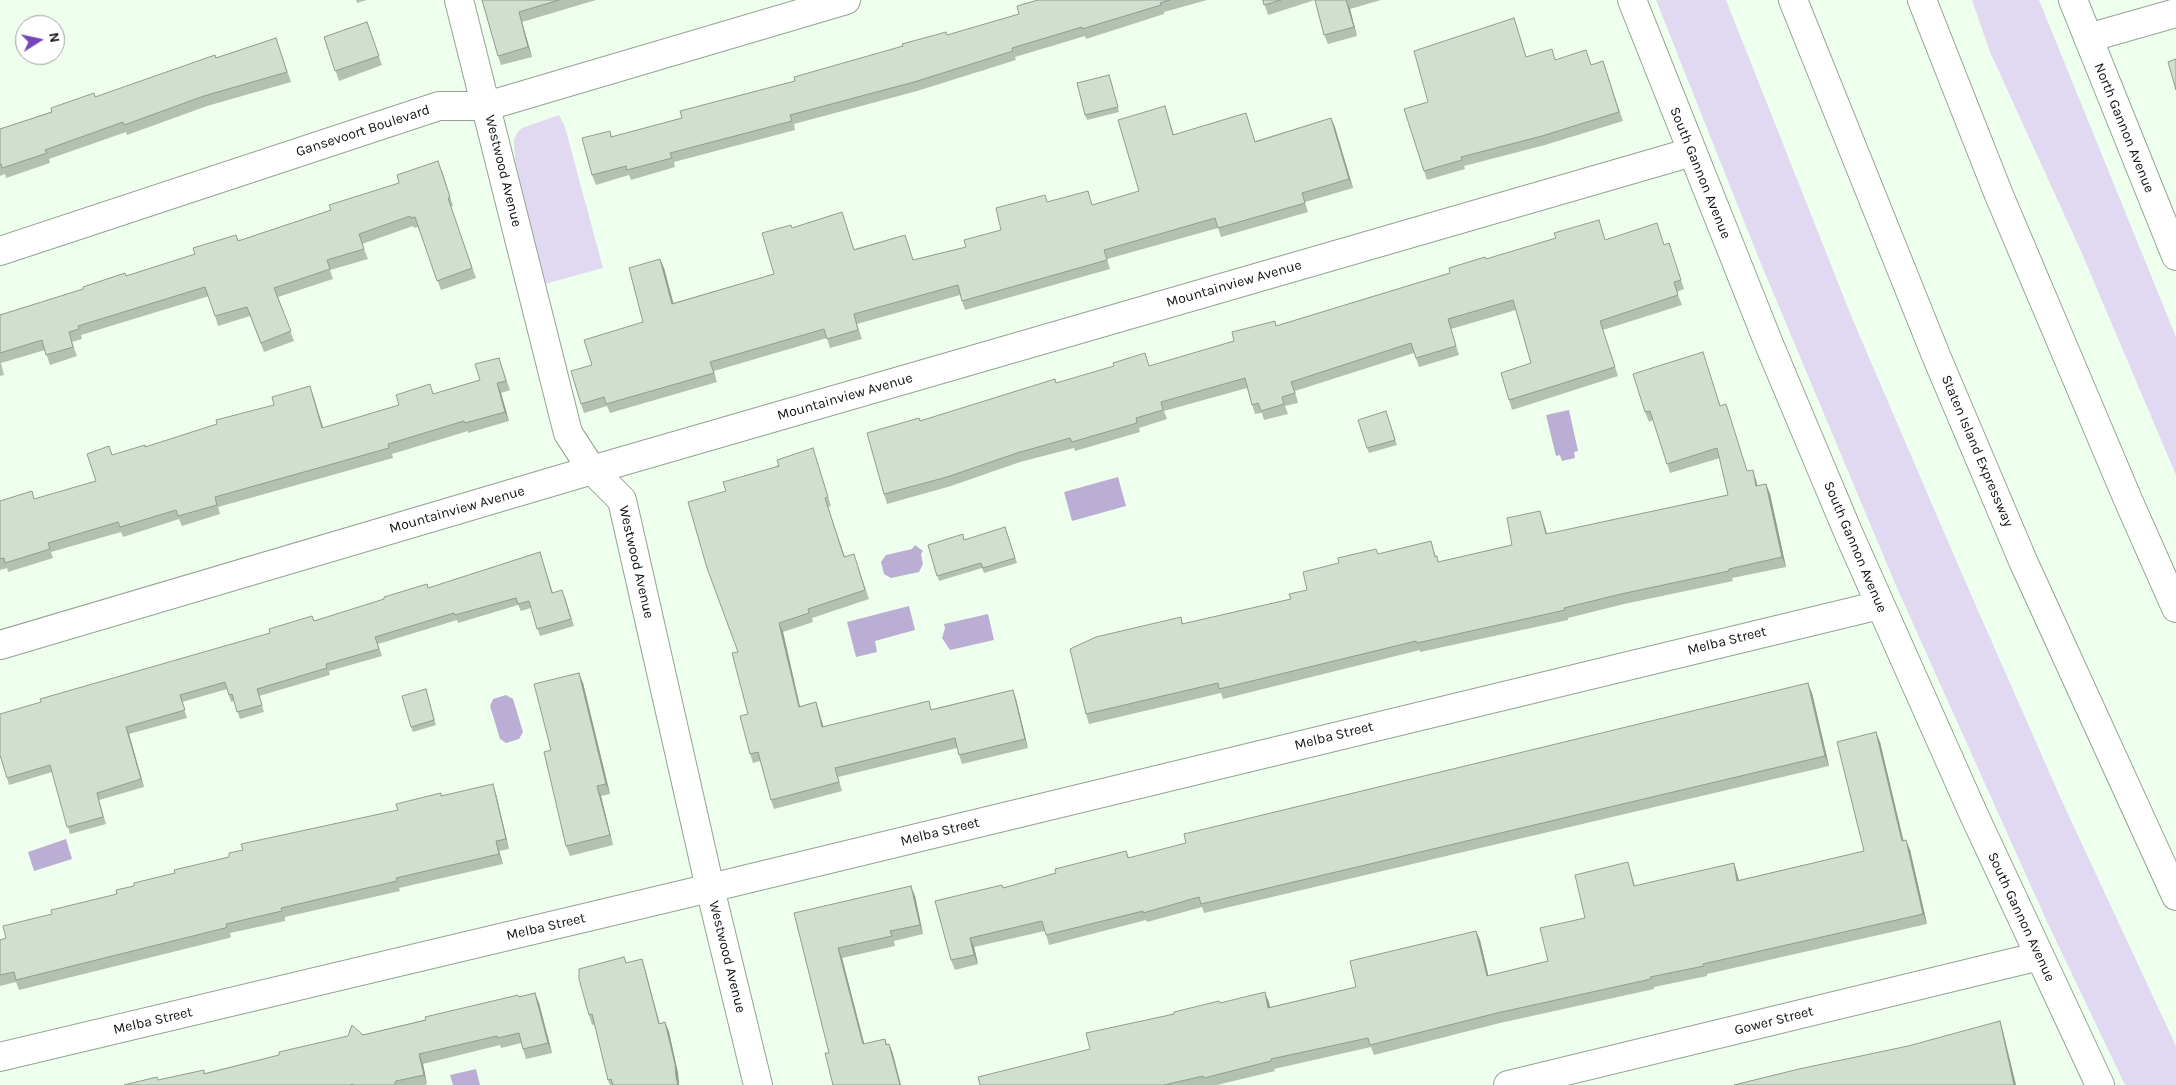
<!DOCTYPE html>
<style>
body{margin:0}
#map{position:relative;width:2176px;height:1085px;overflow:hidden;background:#efffee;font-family:Karla,sans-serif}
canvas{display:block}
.north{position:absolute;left:15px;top:15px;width:50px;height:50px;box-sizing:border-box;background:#fff;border:1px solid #9ea09e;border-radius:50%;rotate:80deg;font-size:14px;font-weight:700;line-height:20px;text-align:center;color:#0d120d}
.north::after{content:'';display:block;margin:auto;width:18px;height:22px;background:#74b;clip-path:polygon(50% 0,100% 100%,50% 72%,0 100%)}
</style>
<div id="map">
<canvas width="2176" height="1085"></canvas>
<div class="north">N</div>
</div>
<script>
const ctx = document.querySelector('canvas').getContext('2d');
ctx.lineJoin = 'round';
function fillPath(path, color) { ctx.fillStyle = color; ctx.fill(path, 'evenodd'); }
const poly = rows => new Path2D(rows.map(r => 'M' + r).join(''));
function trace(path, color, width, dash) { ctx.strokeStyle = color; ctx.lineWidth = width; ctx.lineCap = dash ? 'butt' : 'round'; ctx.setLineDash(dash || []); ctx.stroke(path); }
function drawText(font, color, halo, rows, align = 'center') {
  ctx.font = font + ' Karla,sans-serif'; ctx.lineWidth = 5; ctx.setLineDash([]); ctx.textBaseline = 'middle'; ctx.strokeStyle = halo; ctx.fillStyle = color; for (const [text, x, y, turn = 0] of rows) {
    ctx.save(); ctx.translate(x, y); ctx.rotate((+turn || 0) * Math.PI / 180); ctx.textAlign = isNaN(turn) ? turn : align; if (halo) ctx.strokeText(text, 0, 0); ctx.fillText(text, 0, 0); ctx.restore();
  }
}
const green = poly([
 [1656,0,1726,0,1852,318,1962,574,2061,799,2176,1046,2176,1085,2125,1085,2048,924,1897,588,1759,259],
 [1972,0,2039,0,2176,337,2176,475,2080,249,1990,52],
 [559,115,565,127,603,268,541,285,515,160,514,140,517,133,522,128]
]);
const water = poly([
 [1569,410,1578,451,1574,452,1575,458,1562,461,1560,455,1556,456,1546,415],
 [1118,477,1126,506,1072,521,1064,492],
 [915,545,923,551,921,554,923,564,919,572,891,578,884,574,881,562,886,555,912,549],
 [909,606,915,630,875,641,877,652,856,657,847,622],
 [988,614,994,640,950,650,942,638,945,628,944,624],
 [506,695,513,699,523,732,519,739,506,743,500,739,490,706,493,699],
 [66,839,72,859,34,871,28,852],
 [476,1069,480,1085,453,1085,450,1075]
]);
const minor = poly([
 [459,0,568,433,592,470,622,500,710,888,758,1085],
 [1632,0,1769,344,1848,532,1974,815,2100,1085],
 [2088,38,2176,13],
 [0,251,439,106,487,106,846,0],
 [0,645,592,470,1692,152],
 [0,1057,710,888,1880,605],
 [1508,1085,2040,956]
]);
const major = poly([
 [2073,0,2176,256]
]);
const highway = poly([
 [1793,0,1937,358,2023,561,2176,896],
 [1922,0,1999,195,2129,502,2176,608]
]);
const wall = poly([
 [356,0,367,0,357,3],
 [482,0,596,0,522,22,532,57,501,65,498,56],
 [1038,0,1207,0,1164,12,1164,14,1086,39,1085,36,1015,57,1016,60,917,91,794,124,795,130,674,162,675,167,631,180,629,175,596,185,592,175,610,131,612,137,682,118,795,81,1019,14],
 [1263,0,1381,0,1350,9,1357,36,1328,44,1324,35,1315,0,1268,15],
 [367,22,382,65,339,81,324,37],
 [1517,27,1526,57,1591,65,1606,70,1623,121,1545,145,1464,166,1465,169,1427,180,1424,171,1428,102],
 [276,38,291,82,207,106,127,135,126,132,49,159,50,163,6,178,5,174,0,176,0,129,95,97],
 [1111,80,1119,112,1087,120,1085,115],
 [1165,106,1174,135,1246,113,1255,141,1331,118,1353,188,1305,202,1308,212,1221,237,1218,228,1107,259,1110,269,965,310,960,295,857,324,862,339,830,348,827,338,714,371,717,382,610,413,607,406,584,413,581,404,592,365,643,322,664,268,673,303,774,274,792,228,842,212,854,249,905,235,913,260,966,247,1001,230,1048,202,1092,205,1139,191],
 [442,170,453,206,451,207,476,278,441,290,418,227,414,228,413,226,362,244,368,259,330,270,333,279,278,297,294,341,264,352,250,316,218,326,209,296,81,335,82,339,72,342,77,356,50,365,45,350,1,363,4,375,0,376,0,315,238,241,331,210],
 [1602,229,1605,240,1664,245,1672,253,1684,289,1677,292,1682,305,1603,330,1618,376,1512,410,1509,400,1531,363,1516,310,1451,329,1459,355,1419,367,1414,353,1295,391,1298,403,1285,406,1288,414,1264,420,1262,413,1255,414,1247,388,1164,411,1167,419,1139,428,1140,432,1075,451,1074,448,1020,462,951,486,887,504,884,494,920,421,1056,383,1150,366,1234,341,1275,321,1276,326,1450,273,1486,259],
 [499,358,510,390,501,393,509,421,468,433,468,431,392,454,393,458,218,507,220,514,182,526,179,519,123,537,121,532,51,552,53,558,8,572,7,568,0,570,0,501,35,499,96,481,109,446,112,455,145,447,313,395,323,428,480,380],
 [1706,362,1720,406,1729,414,1747,471,1756,480,1757,486,1766,484,1770,494,1786,567,1732,578,1733,581,1624,604,1568,618,1568,620,1420,652,1420,650,1223,699,1221,693,1089,724,1086,714,1181,617,1183,624,1291,599,1307,590,1378,554,1431,541,1436,557,1439,562,1512,545,1540,511,1547,534,1728,495,1720,458,1670,473,1653,420,1649,422,1645,412],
 [1386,411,1397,445,1369,453,1367,448],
 [813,448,831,506,828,507,845,557,857,563,869,599,812,618,813,622,783,632,800,706,816,702,823,727,932,709,1013,690,1016,699,1028,748,962,764,957,748,838,777,842,791,774,809,771,800,760,761,753,763,750,754,748,714,738,652,726,491],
 [1005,527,1017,563,984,573,982,568,939,581,928,545,964,540],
 [540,552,553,593,565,597,574,626,540,636,531,608,521,611,518,605,458,623,457,620,378,644,382,656,329,671,330,675,259,696,264,712,240,719,234,701,231,702,227,689,182,702,187,718,129,734,144,787,99,800,106,824,70,834,52,772,9,785,7,778,314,621,429,588],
 [583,683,610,794,601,796,613,845,570,856,566,846,551,750],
 [426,689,436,725,413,732,411,727],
 [1812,693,1829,766,1204,913,1202,907,1147,922,1146,920,1049,945,1045,931,974,947,978,964,955,970,951,960,1003,888,1056,873,1126,851,1129,858],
 [1880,742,1903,841,1910,850,1927,924,1707,974,1707,976,1654,987,1654,989,1500,1023,1374,1055,1371,1047,1274,1069,1275,1071,1217,1085,980,1085,1090,1049,1174,1014,1220,1003,1269,1002,1270,1007,1356,987,1476,931,1480,940,1488,976,1548,961,1585,918,1631,872,1635,886,1734,863,1737,873,1739,880,1864,851],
 [496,794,509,849,499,851,503,864,399,888,400,891,285,917,285,921,230,933,231,937,229,938,19,990,16,982,0,986,0,940,6,938,52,914,117,894,134,886,175,873,398,810,442,796],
 [915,896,923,934,894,941,895,946,842,958,864,1044,885,1039,887,1044,889,1044,893,1054,829,1053,794,913],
 [642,959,645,969,660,1024,665,1022,669,1032,678,1073,679,1085,610,1085,608,1080,595,1024,592,1025,589,1015,627,963],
 [535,993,539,1003,552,1053,526,1059,521,1043,501,1048,500,1045,423,1064,427,1084,425,1085,124,1085,159,1080,204,1070,205,1073]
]);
const shadedWall = poly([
 [1346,0,1350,9,1357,36,1354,27],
 [519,12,522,22,532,57,528,47],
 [1331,118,1335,127,1353,188,1349,179],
 [660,259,664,268,676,313,672,304],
 [497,383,501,393,509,421,505,412],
 [310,386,313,395,326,437,322,428],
 [1753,470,1756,480,1760,496,1756,486],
 [1766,484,1770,494,1786,567,1782,557],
 [1540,511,1543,520,1550,544,1546,534],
 [779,623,783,632,802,716,799,707],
 [579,673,583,683,610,794,606,784],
 [1808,683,1812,693,1829,766,1825,756],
 [1013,690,1016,699,1028,748,1025,739],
 [816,702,819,711,826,736,822,727],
 [126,727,129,734,144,787,141,779],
 [1876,732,1880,742,1906,851,1902,841],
 [493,784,496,794,509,849,506,839],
 [597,786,601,796,613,845,610,835],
 [1906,840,1910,850,1927,924,1923,914],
 [496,841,499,851,503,864,499,854],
 [1734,863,1737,873,1741,890,1737,881],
 [911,886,915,896,923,934,920,925],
 [1476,931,1480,940,1491,986,1487,976],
 [970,938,974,947,978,964,974,955],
 [838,948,842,958,867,1054,863,1044],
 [642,959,645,969,662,1034,659,1024],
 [1265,992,1269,1002,1272,1017,1268,1008],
 [535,993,539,1003,552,1053,548,1043],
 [2000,1021,2003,1031,2016,1085,2014,1085],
 [665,1022,669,1032,678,1073,679,1085,678,1085],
 [889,1044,893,1054,901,1085,900,1085],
 [419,1054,423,1064,427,1084,424,1075]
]);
const building = poly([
 [482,0,559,0,519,12,528,47,498,56,482,0],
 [1038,0,1170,0,1160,3,1161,5,1082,29,1082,27,1012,48,1013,51,914,82,790,115,792,121,670,153,672,158,627,170,626,166,592,175,582,138,610,131,611,137,682,118,680,111,795,81,794,77,903,46,902,44,946,32,947,35,1019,14,1017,6,1038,0],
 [1263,0,1281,0,1264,5,1263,0],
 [1315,0,1346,0,1354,27,1324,35,1315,0],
 [1514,18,1526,57,1552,49,1555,60,1586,50,1591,65,1603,61,1619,112,1542,136,1461,157,1462,160,1424,171,1404,109,1428,102,1414,51,1514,18],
 [367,22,379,56,335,71,324,37,367,22],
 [276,38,287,72,204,96,124,125,123,122,45,150,47,153,2,168,1,164,0,165,0,129,52,112,51,108,94,93,95,97,215,55,216,58,276,38],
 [2176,59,2176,90,2168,62,2176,59],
 [1109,75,1118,107,1085,115,1077,83,1109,75],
 [1165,106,1173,135,1246,113,1255,142,1331,118,1349,179,1302,193,1305,203,1218,228,1215,218,1104,250,1107,260,962,301,958,285,854,314,858,330,827,339,824,329,710,362,714,373,606,404,604,397,581,404,571,371,592,365,584,340,643,322,629,268,660,259,672,304,774,274,762,233,791,225,792,228,842,212,854,250,905,235,913,260,966,247,964,240,1001,230,996,208,1045,195,1047,202,1088,191,1092,205,1139,191,1118,120,1165,106],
 [438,161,450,197,448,198,472,268,437,281,415,217,411,218,410,216,359,234,364,249,327,260,330,269,274,288,291,331,261,343,247,307,215,316,205,287,78,326,79,329,69,332,73,347,46,355,42,340,0,353,0,315,83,289,83,287,125,273,126,276,195,254,193,248,236,235,238,241,331,210,329,205,399,183,397,175,438,161],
 [1599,220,1605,240,1657,223,1664,245,1669,243,1681,280,1674,282,1678,295,1600,321,1615,367,1509,400,1501,373,1531,363,1513,300,1448,319,1456,346,1416,358,1411,343,1291,382,1295,393,1282,397,1284,404,1261,411,1258,403,1252,405,1245,378,1161,402,1163,410,1136,418,1137,423,1072,442,1070,438,1017,453,947,477,884,494,867,433,919,418,920,421,1055,379,1056,383,1114,366,1113,363,1145,353,1149,366,1234,341,1232,332,1275,321,1276,326,1450,273,1449,268,1485,257,1486,259,1556,238,1554,233,1599,220],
 [1703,352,1720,406,1726,404,1747,471,1753,470,1756,486,1766,484,1782,557,1729,569,1729,571,1621,594,1564,608,1565,610,1417,643,1416,641,1219,689,1218,683,1086,714,1070,649,1096,637,1181,617,1182,624,1291,599,1289,594,1307,590,1303,572,1339,563,1338,558,1376,549,1378,554,1431,541,1435,557,1437,556,1438,562,1512,545,1507,518,1540,511,1546,534,1728,495,1717,448,1667,464,1650,411,1645,412,1633,374,1703,352],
 [499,358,506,381,497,383,505,412,465,423,464,421,388,444,389,448,215,497,217,505,178,516,176,510,120,527,118,522,48,543,50,549,5,563,4,558,0,559,0,501,32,491,34,499,96,481,87,454,109,446,112,455,145,445,145,447,217,424,216,420,274,405,272,397,310,386,322,428,399,405,396,395,430,384,433,394,480,380,475,364,499,358],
 [1386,411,1395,440,1367,448,1358,420,1386,411],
 [813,448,828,497,825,498,844,557,854,554,865,590,808,609,809,613,779,623,799,707,816,702,822,727,929,701,931,710,1013,690,1025,739,959,755,955,738,835,768,839,782,771,800,758,752,750,754,740,716,748,714,732,653,738,652,707,568,688,502,726,491,723,482,779,466,777,460,813,448],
 [1005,527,1015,558,983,568,981,563,937,576,928,545,963,534,964,540,1005,527],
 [540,552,552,593,562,590,571,619,537,629,529,601,518,604,516,598,455,615,454,613,375,637,379,649,326,664,327,668,257,689,262,705,237,712,232,694,229,695,225,682,180,695,185,710,126,727,141,779,97,793,103,817,67,827,50,765,7,778,0,755,0,714,41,702,40,699,270,633,269,629,312,616,314,621,384,599,384,597,427,584,428,588,540,552],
 [579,673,606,784,597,786,610,835,566,846,544,752,551,750,534,684,579,673],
 [1808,683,1825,756,1201,904,1199,897,1143,913,1143,911,1046,935,1042,921,970,938,974,955,951,960,935,901,1002,885,1003,888,1056,873,1055,869,1126,851,1128,858,1186,843,1184,834,1808,683],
 [426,689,434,720,411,727,402,696,426,689],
 [1876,732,1902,841,1906,840,1923,914,1703,964,1704,966,1650,977,1651,979,1497,1013,1370,1045,1368,1038,1271,1059,1271,1061,1204,1078,1203,1076,1164,1085,980,1085,978,1077,1090,1049,1086,1033,1174,1014,1174,1012,1219,1001,1220,1003,1265,992,1268,1008,1356,987,1350,961,1476,931,1487,976,1548,961,1540,928,1585,918,1575,875,1628,862,1634,886,1734,863,1737,881,1864,851,1837,742,1876,732],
 [493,784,506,839,496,841,499,854,396,878,397,881,281,908,282,911,226,924,227,927,225,928,16,980,14,972,0,975,0,940,6,938,3,926,52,914,51,910,117,894,116,890,134,886,134,883,175,873,174,870,229,857,229,853,243,850,241,844,398,810,396,804,441,793,441,796,493,784],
 [911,886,920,925,890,931,892,936,838,948,863,1044,885,1039,886,1045,889,1044,900,1085,833,1085,825,1053,829,1053,794,913,911,886],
 [624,957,626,963,642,959,659,1024,665,1022,675,1064,676,1077,678,1085,613,1085,611,1079,608,1080,592,1014,589,1015,579,979,579,969,624,957],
 [535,993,548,1043,523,1049,519,1033,498,1038,497,1036,419,1054,424,1075,396,1081,394,1085,353,1085,353,1084,350,1085,124,1085,157,1077,158,1080,204,1070,204,1074,279,1055,279,1052,348,1036,352,1025,363,1035,426,1020,425,1017,518,995,519,997,535,993],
 [2000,1021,2014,1085,1734,1085,1799,1069,1908,1046,2000,1021]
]);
const streetNames = [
 ["North Gannon Avenue",2124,128,68],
 ["Gansevoort Boulevard",363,131,-18],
 ["Westwood Avenue",503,171,76],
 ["South Gannon Avenue",1700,173,68],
 ["Mountainview Avenue",1234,284,-16],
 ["Mountainview Avenue",845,397,-16],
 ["Staten Island Expressway",1977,451,67],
 ["Mountainview Avenue",457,510,-16],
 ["South Gannon Avenue",1855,547,67],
 ["Westwood Avenue",636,562,77],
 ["Melba Street",1727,641,-14],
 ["Melba Street",1334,736,-14],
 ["Melba Street",940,832,-14],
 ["South Gannon Avenue",2021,917,65],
 ["Melba Street",546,927,-13],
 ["Westwood Avenue",727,957,76],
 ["Melba Street",153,1021,-13],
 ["Gower Street",1774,1021,-14]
];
fillPath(green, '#e1d9f2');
fillPath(water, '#baaed4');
trace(minor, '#94a293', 30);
trace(major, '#94a293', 30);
trace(highway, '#94a293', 30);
trace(minor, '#fff', 28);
trace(major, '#fff', 28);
trace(highway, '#fff', 28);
fillPath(wall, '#b3c0b2');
fillPath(shadedWall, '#929c91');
fillPath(building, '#d0dfcf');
trace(building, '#929c91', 1);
drawText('14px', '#0d120d', '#fff', streetNames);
</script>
